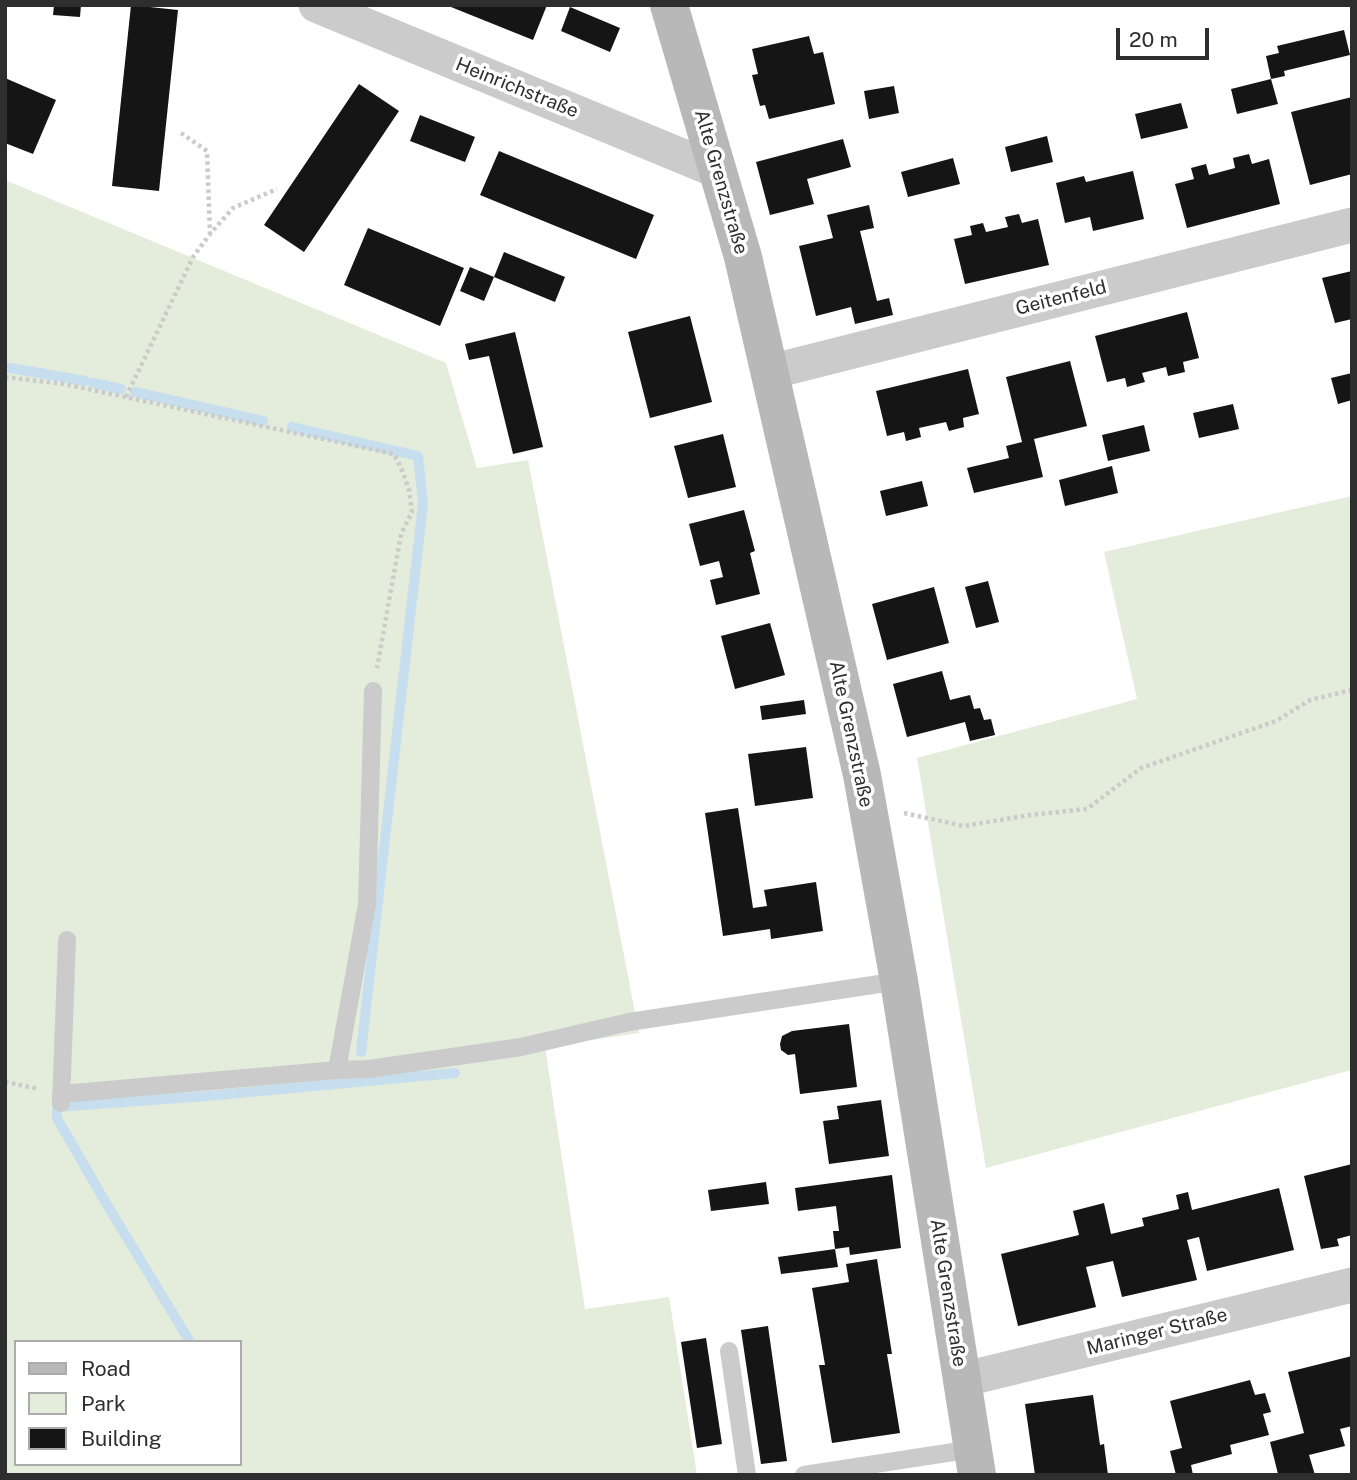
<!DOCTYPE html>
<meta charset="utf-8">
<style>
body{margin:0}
#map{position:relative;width:1357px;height:1480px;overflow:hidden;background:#fff;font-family:"Public Sans",sans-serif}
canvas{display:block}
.frame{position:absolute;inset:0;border:7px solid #2e2e2e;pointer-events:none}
.legend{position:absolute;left:14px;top:1340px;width:228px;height:126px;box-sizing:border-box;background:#fff;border:2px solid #ababab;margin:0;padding:9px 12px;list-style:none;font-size:21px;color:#2e2e2e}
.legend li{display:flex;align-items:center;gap:14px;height:35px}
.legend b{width:35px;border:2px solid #ababab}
.scale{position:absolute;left:1116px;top:28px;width:93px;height:32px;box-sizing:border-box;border:4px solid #2e2e2e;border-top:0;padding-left:9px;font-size:21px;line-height:24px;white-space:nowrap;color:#2e2e2e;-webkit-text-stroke:5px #fff;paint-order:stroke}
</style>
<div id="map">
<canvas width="1357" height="1480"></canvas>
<div class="frame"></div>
<ul class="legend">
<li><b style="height:9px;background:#b8b8b8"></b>Road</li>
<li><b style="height:19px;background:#e4eddb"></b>Park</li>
<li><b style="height:19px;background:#151515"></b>Building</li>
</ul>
<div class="scale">20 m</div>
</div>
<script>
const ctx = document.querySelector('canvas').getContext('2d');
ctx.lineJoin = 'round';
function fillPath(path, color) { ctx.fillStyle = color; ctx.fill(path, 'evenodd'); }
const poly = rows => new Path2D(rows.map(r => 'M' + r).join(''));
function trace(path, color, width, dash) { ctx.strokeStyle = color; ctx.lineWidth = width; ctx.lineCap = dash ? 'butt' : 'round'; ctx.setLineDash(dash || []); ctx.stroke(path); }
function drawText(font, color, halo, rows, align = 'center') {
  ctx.font = font + ' "Public Sans",sans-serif'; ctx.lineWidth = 7; ctx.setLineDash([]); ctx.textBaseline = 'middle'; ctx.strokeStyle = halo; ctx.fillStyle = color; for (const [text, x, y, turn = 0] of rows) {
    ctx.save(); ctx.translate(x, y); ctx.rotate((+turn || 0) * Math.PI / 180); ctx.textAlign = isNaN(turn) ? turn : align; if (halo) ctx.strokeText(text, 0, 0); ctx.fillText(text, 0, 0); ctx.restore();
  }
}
const green = poly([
 [5,180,446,363,477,468,528,460,639,1033,545,1047,585,1309,669,1297,697,1475,5,1475],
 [16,1342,240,1342,240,1464,16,1464],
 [1352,496,1352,1070,986,1168,917,758,1137,699,1104,552]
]);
const stream = poly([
 [5,367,85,381],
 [93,383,121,389],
 [135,392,263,421],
 [292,427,418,456,423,503,361,1052],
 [190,1342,103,1198,57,1118,57,1107,207,1096,455,1073]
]);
const building = poly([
 [54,5,81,5,80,17,53,15],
 [131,5,178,10,159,191,112,186],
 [446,5,547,5,533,40],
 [570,7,620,28,610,52,561,31],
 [1344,30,1350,55,1284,71,1285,76,1271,79,1278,104,1237,114,1231,89,1271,79,1266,56,1279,53,1277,46],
 [809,36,814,54,823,52,835,104,769,119,765,105,760,106,752,75,758,74,752,49],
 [5,78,56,100,33,154,5,143],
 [359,84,399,111,304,252,264,225],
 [894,86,899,113,869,119,864,91],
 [1352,97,1352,174,1310,185,1291,112],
 [1181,103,1188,128,1141,139,1135,114],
 [420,115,475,137,465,162,410,141],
 [1047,136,1053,162,1011,172,1005,147],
 [843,139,851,167,807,179,814,204,770,215,756,162],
 [499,151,654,215,636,259,480,195],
 [1249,154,1252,164,1269,159,1280,204,1187,228,1175,184,1194,179,1191,168,1206,164,1209,175,1235,168,1233,158],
 [953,158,960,184,908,197,901,172],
 [1133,171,1144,219,1093,231,1090,217,1065,223,1056,183,1084,176,1086,182],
 [869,205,874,228,860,231,877,301,889,298,893,315,855,324,851,307,816,316,799,246,833,238,827,215],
 [1019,214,1022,223,1038,219,1049,265,965,284,954,239,972,235,970,226,983,223,986,232,1008,227,1005,217],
 [368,228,464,268,440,326,344,285],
 [504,252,565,277,555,302,494,277],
 [470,267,494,277,484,301,460,291],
 [1352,271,1352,319,1335,323,1322,278],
 [1187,312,1199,358,1183,362,1185,372,1168,376,1166,367,1142,373,1145,382,1127,387,1125,378,1107,382,1095,336],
 [690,316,712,402,650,418,628,332],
 [515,332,543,447,513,454,489,356,469,360,465,344],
 [1070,361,1087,426,1034,439,1043,477,974,493,967,468,1009,458,1006,446,1022,442,1006,377],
 [968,369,979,414,963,418,964,427,949,431,946,422,919,428,921,437,906,441,904,432,887,436,876,391],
 [1352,373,1352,400,1338,404,1331,378],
 [1233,404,1239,429,1199,438,1193,413],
 [1144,425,1150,451,1108,461,1102,435],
 [723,434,736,487,688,498,674,446],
 [1112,466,1118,493,1065,506,1059,480],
 [922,481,928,506,886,516,880,491],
 [744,510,755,551,750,553,760,594,716,605,710,580,723,577,719,561,700,566,689,524],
 [988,581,999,622,976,628,965,587],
 [934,587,949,643,887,660,872,604],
 [770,623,785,675,735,689,721,636],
 [942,671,950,700,970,695,974,709,980,708,984,720,991,719,995,735,970,741,965,722,907,737,893,684],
 [804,700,806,714,762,720,760,706],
 [806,747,813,798,755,806,748,754],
 [738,808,753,908,767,906,764,890,816,882,823,931,771,939,770,929,723,936,705,813],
 [849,1024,857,1087,800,1094,795,1054,788,1055,781,1050,780,1044,782,1036,792,1031],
 [881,1100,889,1156,829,1164,823,1121,839,1119,837,1106],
 [1352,1164,1352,1235,1337,1239,1339,1246,1321,1249,1304,1176],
 [892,1175,901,1248,850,1255,849,1247,835,1249,833,1231,839,1231,836,1206,798,1211,795,1188],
 [766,1182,769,1204,711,1211,708,1190],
 [1279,1188,1294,1250,1207,1271,1199,1237,1187,1240,1197,1280,1122,1297,1113,1261,1086,1267,1096,1307,1018,1326,1001,1254,1079,1235,1073,1211,1104,1203,1111,1234,1144,1226,1142,1218,1179,1209,1176,1195,1188,1192,1192,1210],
 [835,1249,838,1267,781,1274,778,1257],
 [877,1259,892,1354,887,1354,900,1433,832,1443,819,1365,825,1365,812,1288,849,1282,846,1264],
 [768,1326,787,1461,761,1464,741,1330],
 [706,1338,722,1444,697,1448,681,1342],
 [1352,1356,1352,1426,1340,1429,1345,1446,1309,1455,1315,1475,1284,1475,1284,1473,1278,1474,1270,1442,1304,1433,1288,1372],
 [1250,1380,1255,1395,1265,1393,1271,1412,1263,1414,1269,1435,1230,1445,1232,1454,1191,1465,1193,1475,1176,1475,1170,1451,1182,1448,1170,1401],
 [1093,1395,1100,1445,1104,1444,1108,1475,1035,1475,1025,1404]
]);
const path = poly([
 [181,133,207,151,210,234],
 [5,377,64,384,394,454,403,472,409,490,412,512,401,534,377,668],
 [126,397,193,257,210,234,233,208,277,189],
 [904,813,964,826,1030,815,1087,809,1141,768,1276,721,1310,700,1352,690],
 [5,1082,39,1089]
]);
const lane = poly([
 [337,1070,367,904,373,691],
 [61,1094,337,1070,369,1069,521,1047,629,1022,899,981],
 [61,1103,67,940],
 [729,1351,747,1475],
 [804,1475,973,1449]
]);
const street = poly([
 [316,5,718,171],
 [770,372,1352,225],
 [961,1380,1352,1285]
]);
const secondary = poly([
 [669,5,743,257,862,775,899,981,977,1475]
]);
const streetNames = [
 ["Heinrichstraße",517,88,22],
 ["Alte Grenzstraße",721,182,74],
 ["Geitenfeld",1061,298,-14],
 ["Alte Grenzstraße",851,734,78],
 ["Alte Grenzstraße",948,1293,81],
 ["Maringer Straße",1157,1332,-14]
];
fillPath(green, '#e4eddb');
trace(stream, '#c6deee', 10);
fillPath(building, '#151515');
trace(path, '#cbcbcb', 4.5, [3.5, 3.5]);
trace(lane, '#cbcbcb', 18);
trace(street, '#cbcbcb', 35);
trace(secondary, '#b8b8b8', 38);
drawText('19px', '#2e2e2e', '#fff', streetNames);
</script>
